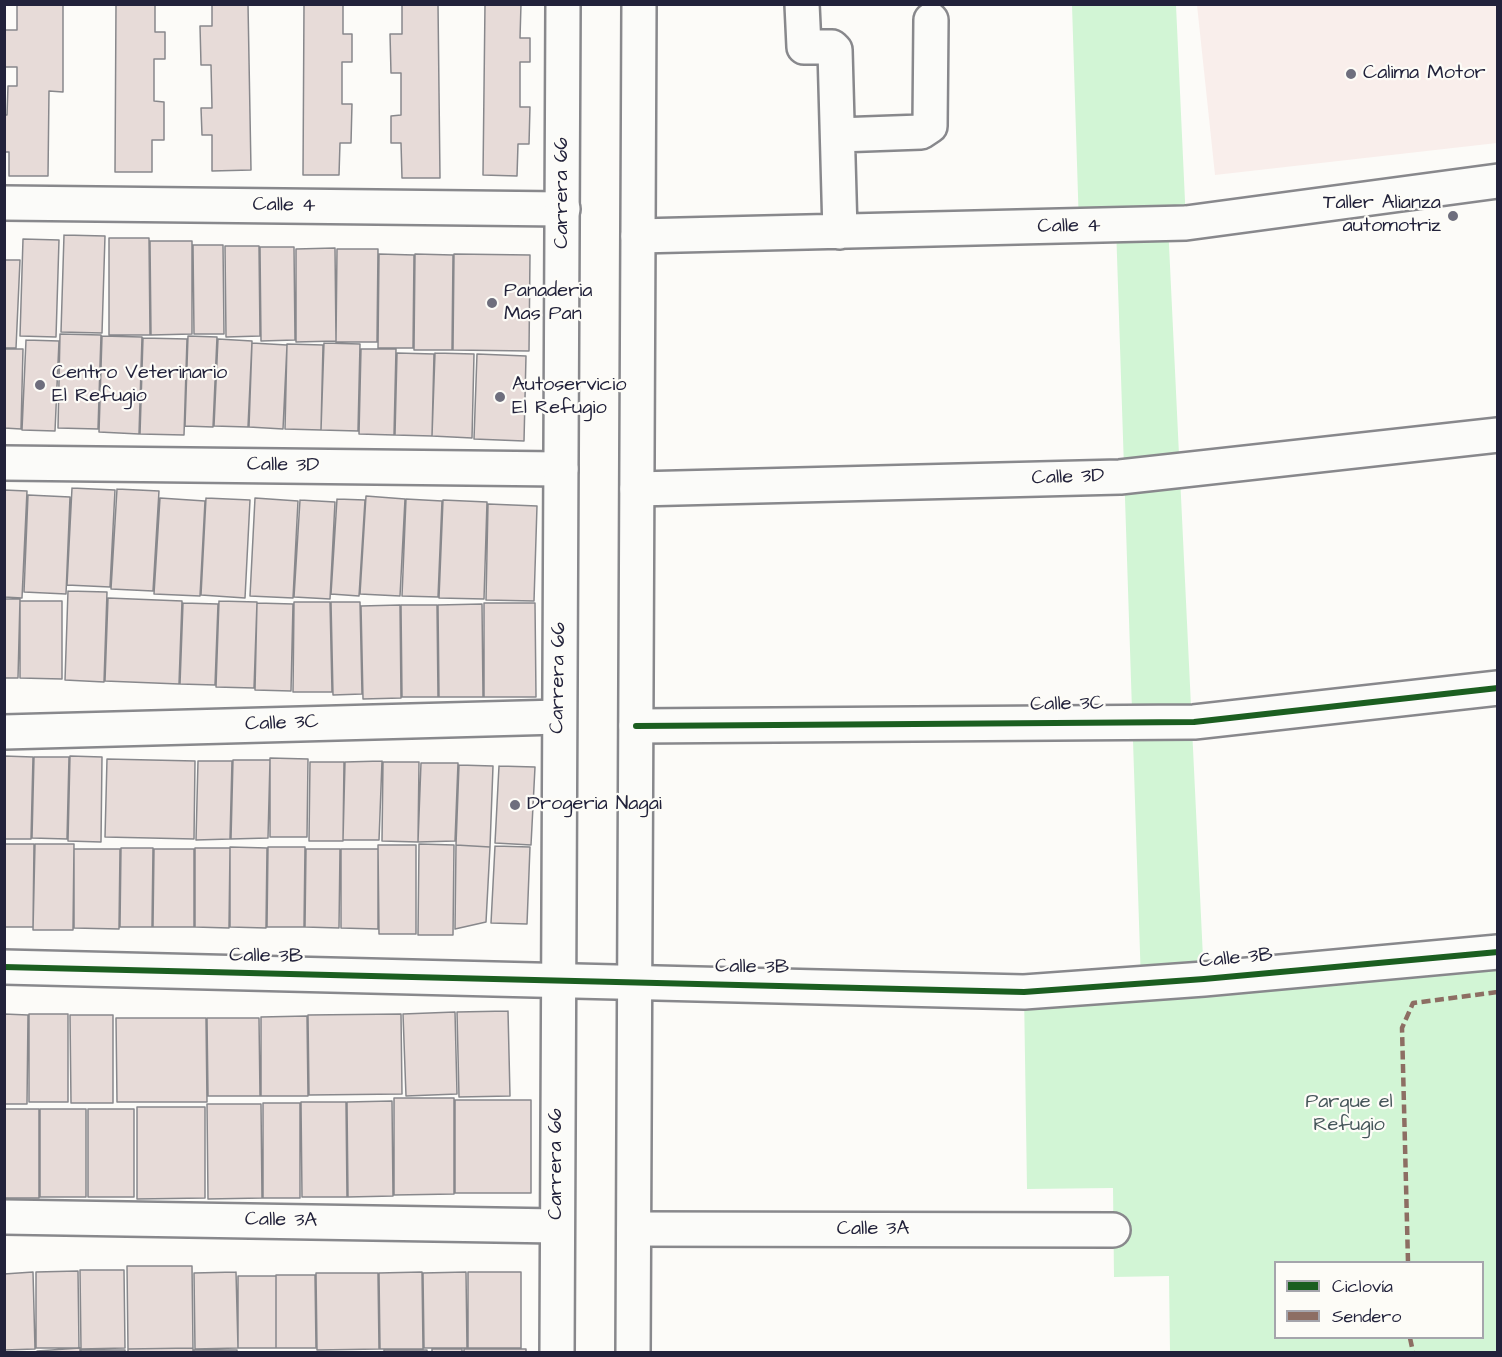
<!DOCTYPE html>
<meta charset="utf-8">
<style>
body{margin:0}
#map{position:relative;width:1502px;height:1357px;overflow:hidden;background:#fcfbf8;font-family:"Architects Daughter",sans-serif}
canvas{display:block}
.frame{position:absolute;inset:0;border:6px solid #22223b;pointer-events:none}
.legend{position:absolute;left:1274px;top:1261px;width:210px;height:78px;box-sizing:border-box;background:#fdfcf7;border:2px solid #a5a5ac;margin:0;padding:8px 10px;list-style:none;font-size:18px;color:#22223b}
.legend li{display:flex;align-items:center;gap:12px;height:30px}
.legend b{width:30px;border:2px solid #a5a5ac}
</style>
<div id="map">
<canvas width="1502" height="1357"></canvas>
<div class="frame"></div>
<ul class="legend">
<li><b style="height:8px;background:#1b5e20"></b>Ciclovía</li>
<li><b style="height:8px;background:#8d6e63"></b>Sendero</li>
</ul>
</div>
<script>
const ctx = document.querySelector('canvas').getContext('2d');
ctx.lineJoin = 'round';
function fillPath(path, color) { ctx.fillStyle = color; ctx.fill(path, 'evenodd'); }
const poly = rows => new Path2D(rows.map(r => 'M' + r).join(''));
function trace(path, color, width, dash) { ctx.strokeStyle = color; ctx.lineWidth = width; ctx.lineCap = dash ? 'butt' : 'round'; ctx.setLineDash(dash || []); ctx.stroke(path); }
function drawText(font, color, halo, rows, align = 'center') {
  ctx.font = font + ' "Architects Daughter",sans-serif'; ctx.lineWidth = 4.5; ctx.setLineDash([]); ctx.textBaseline = 'middle'; ctx.strokeStyle = halo; ctx.fillStyle = color; for (const [text, x, y, turn = 0] of rows) {
    ctx.save(); ctx.translate(x, y); ctx.rotate((+turn || 0) * Math.PI / 180); ctx.textAlign = isNaN(turn) ? turn : align; if (halo) ctx.strokeText(text, 0, 0); ctx.fillText(text, 0, 0); ctx.restore();
  }
}
const built = poly([
 [1197,5,1497,5,1497,143,1215,175]
]);
const green = poly([
 [1072,5,1176,5,1186,223,1168,224,1204,979,1497,952,1497,1352,1170,1352,1169,1276,1114,1277,1113,1188,1027,1189,1024,992,1141,983,1116,226,1079,227],
 [1276,1262,1482,1262,1482,1338,1276,1338]
]);
const building = poly([
 [17,4,63,4,63,92,49,91,48,176,9,176,9,152,4,152,4,115,7,115,8,86,17,86,17,67,5,67,5,30,17,30,17,4],
 [116,4,155,4,155,32,165,32,165,59,154,59,154,101,164,102,164,140,152,140,152,172,115,172,116,4],
 [212,4,248,4,251,170,212,171,212,135,202,135,201,108,212,108,211,65,201,65,200,26,212,26,212,4],
 [304,4,343,4,343,34,352,34,352,62,342,62,342,104,352,104,351,143,340,143,339,175,303,175,304,4],
 [402,4,438,4,440,178,402,178,401,143,391,143,391,116,401,115,401,73,391,73,390,34,402,34,402,4],
 [485,4,521,4,520,38,530,38,530,62,520,62,520,107,530,107,529,144,518,144,517,176,483,175,485,4],
 [64,235,105,236,102,333,61,332,64,235],
 [109,238,149,238,150,335,109,335,109,238],
 [23,239,59,240,56,337,20,336,23,239],
 [150,241,192,241,192,334,151,335,150,241],
 [193,245,223,245,224,334,194,334,193,245],
 [225,246,259,246,260,336,226,337,225,246],
 [260,247,294,247,295,340,261,341,260,247],
 [335,248,336,341,296,342,296,249,335,248],
 [337,249,378,249,377,342,336,342,337,249],
 [379,254,414,255,413,348,378,348,379,254],
 [415,254,453,255,452,350,414,350,415,254],
 [454,254,530,255,529,351,453,350,454,254],
 [4,260,20,260,16,348,4,348,4,260],
 [60,334,101,335,98,429,58,428,60,334],
 [102,336,142,337,139,434,99,432,102,336],
 [188,336,217,337,213,427,185,426,188,336],
 [143,338,187,339,184,435,140,434,143,338],
 [218,339,252,341,248,427,214,426,218,339],
 [26,340,59,341,55,431,22,430,26,340],
 [252,343,287,345,283,429,249,427,252,343],
 [324,343,360,344,358,431,321,430,324,343],
 [287,344,323,345,321,430,285,429,287,344],
 [4,349,23,349,21,429,4,428,4,349],
 [361,349,396,349,394,435,359,434,361,349],
 [397,353,434,354,432,436,395,435,397,353],
 [435,353,474,354,472,438,432,436,435,353],
 [477,354,526,356,524,441,474,439,477,354],
 [72,488,115,490,110,587,67,585,72,488],
 [117,489,159,491,153,591,111,589,117,489],
 [4,490,27,491,22,598,4,597,4,490],
 [28,495,70,497,66,594,24,592,28,495],
 [366,496,405,499,400,596,360,594,366,496],
 [160,498,205,501,200,596,154,594,160,498],
 [206,498,250,500,245,598,201,595,206,498],
 [255,498,298,501,293,598,250,596,255,498],
 [337,499,365,500,359,596,331,594,337,499],
 [406,499,442,501,438,597,402,596,406,499],
 [300,500,335,502,330,599,294,597,300,500],
 [443,500,487,502,484,599,439,598,443,500],
 [488,504,537,506,534,601,486,600,488,504],
 [68,591,107,592,104,682,65,680,68,591],
 [108,598,182,601,179,684,105,681,108,598],
 [4,599,20,599,18,678,4,678,4,599],
 [20,601,62,601,62,679,20,678,20,601],
 [219,601,257,602,254,688,216,687,219,601],
 [294,602,330,602,332,692,293,692,294,602],
 [331,602,360,602,362,694,333,695,331,602],
 [183,603,218,604,215,685,180,684,183,603],
 [257,603,293,604,291,691,255,690,257,603],
 [484,603,535,603,536,697,484,697,484,603],
 [482,604,483,697,439,697,438,605,482,604],
 [400,605,401,698,363,699,361,606,400,605],
 [401,605,437,605,438,697,402,697,401,605],
 [4,756,33,757,31,839,4,839,4,756],
 [70,756,102,757,101,842,68,841,70,756],
 [34,757,69,757,67,839,32,838,34,757],
 [270,758,308,759,307,837,270,837,270,758],
 [107,759,195,761,194,839,105,837,107,759],
 [233,760,270,760,268,838,231,839,233,760],
 [198,761,232,761,230,839,196,840,198,761],
 [382,761,379,840,343,840,345,762,382,761],
 [310,762,344,762,343,841,309,841,310,762],
 [383,762,419,762,418,842,382,841,383,762],
 [421,763,458,763,455,841,418,842,421,763],
 [459,765,493,766,490,847,456,845,459,765],
 [499,766,535,767,531,845,495,843,499,766],
 [4,844,34,844,33,927,4,927,4,844],
 [35,844,74,844,73,930,33,930,35,844],
 [419,844,454,845,453,935,418,935,419,844],
 [378,845,416,845,416,934,379,934,378,845],
 [456,845,490,847,486,922,455,929,456,845],
 [495,846,530,847,527,924,491,923,495,846],
 [230,847,267,848,266,928,230,927,230,847],
 [268,847,305,847,304,927,267,927,268,847],
 [121,848,153,848,152,927,120,927,121,848],
 [195,848,230,848,229,928,195,927,195,848],
 [74,849,120,849,119,929,74,928,74,849],
 [154,849,194,849,194,927,153,927,154,849],
 [306,849,340,849,339,928,305,927,306,849],
 [341,849,378,849,378,929,341,928,341,849],
 [508,1011,510,1096,459,1097,457,1012,508,1011],
 [455,1012,457,1094,406,1096,403,1014,455,1012],
 [4,1014,28,1015,27,1104,4,1104,4,1014],
 [29,1014,68,1014,68,1102,29,1102,29,1014],
 [401,1014,402,1094,309,1095,308,1015,401,1014],
 [70,1015,113,1015,113,1103,71,1103,70,1015],
 [307,1016,308,1096,261,1096,261,1017,307,1016],
 [116,1018,206,1018,207,1102,117,1102,116,1018],
 [207,1018,259,1018,260,1096,208,1096,207,1018],
 [394,1098,454,1098,454,1194,394,1195,394,1098],
 [455,1100,531,1100,531,1193,455,1193,455,1100],
 [392,1101,393,1196,348,1197,347,1102,392,1101],
 [301,1102,346,1102,347,1197,302,1197,301,1102],
 [263,1103,300,1103,300,1198,263,1198,263,1103],
 [207,1104,261,1104,262,1198,208,1199,207,1104],
 [137,1107,205,1107,205,1198,137,1199,137,1107],
 [4,1109,39,1109,39,1198,4,1198,4,1109],
 [40,1109,86,1109,86,1197,40,1197,40,1109],
 [88,1109,134,1109,134,1197,88,1197,88,1109],
 [127,1266,192,1266,193,1348,128,1349,127,1266],
 [80,1270,124,1270,125,1348,81,1349,80,1270],
 [78,1271,79,1348,36,1348,36,1272,78,1271],
 [33,1272,35,1349,4,1350,4,1274,33,1272],
 [236,1272,238,1348,195,1349,194,1273,236,1272],
 [422,1272,423,1349,380,1349,379,1273,422,1272],
 [466,1272,467,1348,424,1348,423,1273,466,1272],
 [468,1272,521,1272,521,1348,468,1348,468,1272],
 [316,1273,378,1273,379,1349,317,1350,316,1273],
 [276,1275,315,1275,316,1348,276,1348,276,1275],
 [238,1276,276,1276,276,1348,238,1348,238,1276],
 [80,1348,80,1352,37,1352,37,1351,80,1348],
 [193,1348,193,1352,128,1352,128,1349,193,1348],
 [432,1349,462,1349,462,1352,432,1352,432,1349],
 [464,1349,526,1349,526,1352,464,1352,464,1349],
 [81,1350,125,1350,125,1352,81,1352,81,1350],
 [194,1350,237,1350,237,1352,194,1352,194,1350],
 [384,1350,427,1350,427,1352,384,1352,384,1350]
]);
const minor = poly([
 [802,4,804,47,832,47,835,50,840,232],
 [838,135,921,132,930,126,931,20],
 [4,203,563,209],
 [638,236,1186,223,1498,181],
 [4,463,561,469],
 [637,489,1120,477,1498,435],
 [636,726,1194,722,1498,688],
 [4,732,559,717],
 [4,967,1024,992,1204,979,1498,952],
 [4,1217,557,1226],
 [634,1229,1113,1230]
]);
const major = poly([
 [557,1352,563,4],
 [633,1352,639,4]
]);
const quiet = poly([
 [1408,1262,1402,1028,1413,1003,1498,992],
 [1410,1338,1413,1352]
]);
const cycleway = poly([
 [636,726,1194,722,1498,688],
 [4,967,1024,992,1204,979,1498,952]
]);
const markers = [
 [1351,74,6,"#6e6e7d"],
 [1453,216,6,"#6e6e7d"],
 [492,303,6,"#6e6e7d"],
 [40,385,6,"#6e6e7d"],
 [500,397,6,"#6e6e7d"],
 [515,805,6,"#6e6e7d"]
];
const poiNames = [
 ["Calima Motor",1363,74],
 ["Taller Alianza",1441,204,"right"],
 ["automotriz",1441,227,"right"],
 ["Panaderia",504,292],
 ["Mas Pan",504,315],
 ["Centro Veterinario",52,374],
 ["El Refugio",52,397],
 ["Autoservicio",512,386],
 ["El Refugio",512,409],
 ["Drogeria Nagai",527,805]
];
const streetNames = [
 ["Carrera 66",563,193,-90],
 ["Calle 4",284,206,1],
 ["Calle 4",1069,227,-1],
 ["Calle 3D",283,466,1],
 ["Calle 3D",1068,478,-2],
 ["Carrera 66",559,678,-89],
 ["Calle 3C",1067,705,-1],
 ["Calle 3C",282,724,-2],
 ["Calle 3B",266,957,1],
 ["Calle 3B",1236,959,-5],
 ["Calle 3B",752,968,1],
 ["Carrera 66",557,1164,-90],
 ["Calle 3A",281,1221,1],
 ["Calle 3A",873,1230]
];
const parkNames = [
 ["Parque el",1349,1103],
 ["Refugio",1349,1126]
];
fillPath(built, '#f9eeeb');
fillPath(green, '#d2f5d5');
fillPath(building, '#e7dbd8');
trace(building, '#88888c', 1.5);
trace(minor, '#88888c', 38);
trace(major, '#88888c', 38);
trace(minor, '#fbfbf9', 33);
trace(major, '#fbfbf9', 33);
trace(quiet, '#8d6e63', 4.5, [9, 4.5]);
trace(cycleway, '#1b5e20', 6);
for (const [x, y, r, color] of markers) { const dot = new Path2D(); dot.arc(x, y, r, 0, 2 * Math.PI); ctx.fillStyle = color; ctx.fill(dot); trace(dot, '#fdfcf7', 2); }
drawText('20px', '#22223b', '#fdfcf7', poiNames, 'left');
drawText('20px', '#22223b', '#fdfcf7', streetNames);
drawText('20px', '#46565a', '#fdfcf7', parkNames);
</script>
